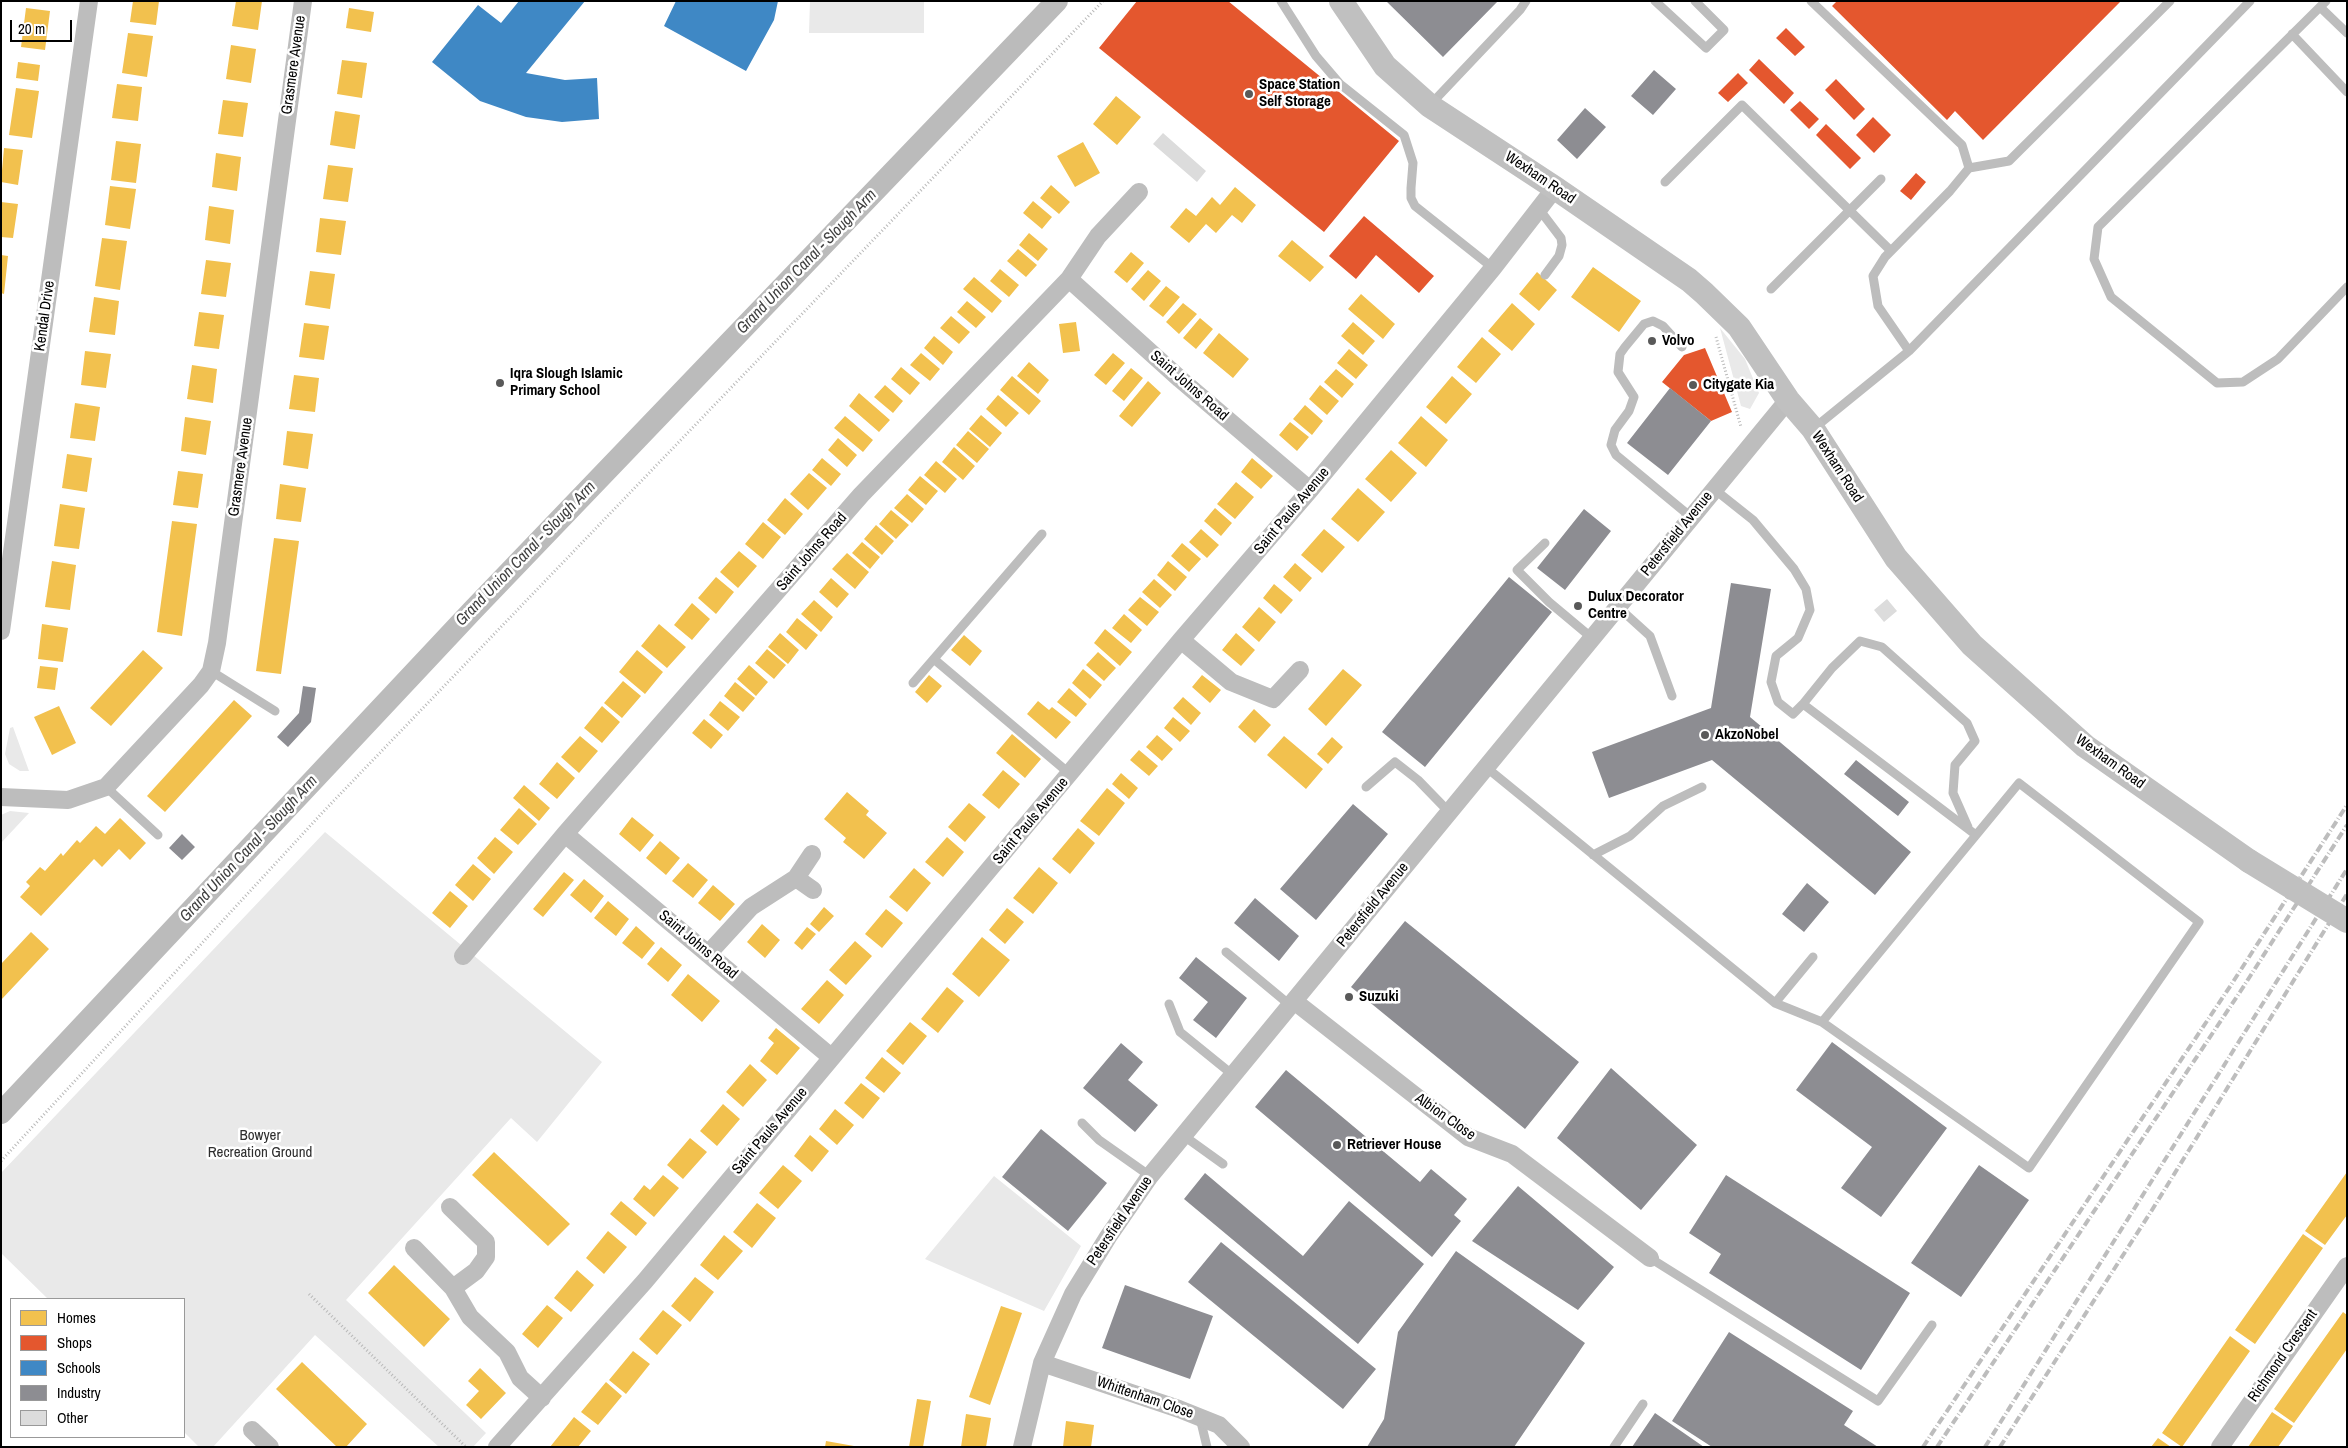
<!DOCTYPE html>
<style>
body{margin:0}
#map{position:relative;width:2348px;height:1448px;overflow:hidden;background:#fff;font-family:"Archivo Narrow",sans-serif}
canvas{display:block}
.frame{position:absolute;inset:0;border:2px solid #000;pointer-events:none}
.legend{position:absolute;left:10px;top:1298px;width:175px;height:140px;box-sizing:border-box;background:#fff;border:1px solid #999;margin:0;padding:6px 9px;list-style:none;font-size:15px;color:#000}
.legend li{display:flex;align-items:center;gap:10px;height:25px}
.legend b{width:25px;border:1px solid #999}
.scale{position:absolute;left:10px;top:20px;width:62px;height:22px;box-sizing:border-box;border:2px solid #000;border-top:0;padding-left:6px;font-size:15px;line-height:18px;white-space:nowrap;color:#000;-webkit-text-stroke:4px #fff;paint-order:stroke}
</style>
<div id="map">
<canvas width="2348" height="1448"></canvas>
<div class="frame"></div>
<ul class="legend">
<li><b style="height:14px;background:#f2c14e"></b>Homes</li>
<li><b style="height:14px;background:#e4572e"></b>Shops</li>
<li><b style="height:14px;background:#3f88c5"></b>Schools</li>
<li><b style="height:14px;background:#8d8d92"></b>Industry</li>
<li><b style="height:14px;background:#dcdcdc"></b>Other</li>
</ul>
<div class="scale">20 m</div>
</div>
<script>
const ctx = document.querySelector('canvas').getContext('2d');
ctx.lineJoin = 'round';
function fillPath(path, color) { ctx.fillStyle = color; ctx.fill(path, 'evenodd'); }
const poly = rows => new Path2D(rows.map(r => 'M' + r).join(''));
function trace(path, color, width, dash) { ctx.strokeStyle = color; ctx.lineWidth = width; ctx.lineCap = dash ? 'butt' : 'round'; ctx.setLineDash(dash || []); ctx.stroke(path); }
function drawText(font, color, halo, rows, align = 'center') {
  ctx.font = font + ' "Archivo Narrow",sans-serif'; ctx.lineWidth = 5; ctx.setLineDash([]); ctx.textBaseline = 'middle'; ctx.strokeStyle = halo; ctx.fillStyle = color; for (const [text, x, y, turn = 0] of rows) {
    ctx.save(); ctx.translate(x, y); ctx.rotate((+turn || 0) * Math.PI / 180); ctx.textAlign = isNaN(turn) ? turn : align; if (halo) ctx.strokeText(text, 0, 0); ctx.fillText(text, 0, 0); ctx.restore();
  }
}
const green = poly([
 [810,1,924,1,924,33,809,33],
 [1720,328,1745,359,1759,393,1750,409,1741,406],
 [13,727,29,771,20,771,9,764,5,754,10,728],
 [10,811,29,813,1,843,1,815],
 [325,832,602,1062,537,1142,511,1118,346,1300,486,1433,473,1447,439,1447,315,1335,213,1447,199,1447,184,1432,184,1299,48,1299,1,1253,1,1173],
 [994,1176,1081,1246,1044,1311,925,1259]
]);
const homes = poly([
 [133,1,159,1,156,25,130,22],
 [236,1,262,1,258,30,232,26],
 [26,8,50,11,45,50,21,47],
 [349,8,374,12,371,32,346,28],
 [128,33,153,36,147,77,122,73],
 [231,45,256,49,251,83,226,79],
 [342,60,367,63,362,98,337,94],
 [18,62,40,65,38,81,16,78],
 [117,84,142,87,138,121,112,118],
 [16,88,39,91,32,138,9,135],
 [1116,96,1141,117,1117,145,1093,124],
 [223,100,248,103,243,137,218,134],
 [335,111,360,115,355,149,330,145],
 [116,141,141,144,136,183,111,180],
 [1083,142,1100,173,1075,187,1057,156],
 [4,148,23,150,18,185,1,182],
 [216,153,241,157,237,191,212,187],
 [328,165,353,168,348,202,323,199],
 [1051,185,1070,202,1059,214,1040,198],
 [110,186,136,189,130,229,105,225],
 [1235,187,1256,205,1242,223,1232,215,1216,233,1206,224,1189,243,1170,227,1186,208,1196,216,1212,197,1220,205],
 [1033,201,1052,217,1042,229,1023,213],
 [1,202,18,204,13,238,1,237],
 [209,206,234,210,230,244,205,240],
 [320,218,346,221,341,255,316,252],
 [1029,233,1048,249,1038,261,1019,245],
 [102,238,127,241,120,290,95,286],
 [1292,240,1324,267,1310,282,1278,256],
 [1018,249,1037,265,1026,277,1007,261],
 [1131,252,1144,263,1127,283,1114,272],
 [1,255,8,256,4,294,1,293],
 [206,260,231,263,226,297,201,294],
 [1593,267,1641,301,1619,332,1571,297],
 [1000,269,1019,285,1009,297,990,281],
 [1148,270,1161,281,1144,301,1131,289],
 [310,271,335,274,330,309,305,305],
 [1537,272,1557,290,1539,311,1519,294],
 [974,277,1002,301,992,313,963,289],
 [1166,286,1180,297,1163,317,1149,306],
 [1361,294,1395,324,1383,339,1348,309],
 [94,297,119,301,115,335,89,332],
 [967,301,986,317,976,328,957,312],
 [1183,303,1197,314,1179,334,1166,322],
 [1512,303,1535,324,1512,351,1488,331],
 [199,312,224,315,219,349,194,346],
 [951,316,970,332,959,344,940,328],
 [1200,318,1213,329,1196,349,1183,338],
 [1076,322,1080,351,1063,353,1059,324],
 [1353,322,1375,341,1363,355,1341,336],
 [304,323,329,326,324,360,299,357],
 [1219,333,1249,359,1233,378,1203,353],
 [934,336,953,352,943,365,924,348],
 [1482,337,1501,354,1476,383,1457,367],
 [1349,349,1368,365,1356,379,1337,363],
 [85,351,111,354,106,388,81,385],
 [921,353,940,369,930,381,910,365],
 [1113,353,1125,363,1106,385,1094,375],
 [1029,362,1049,380,1038,394,1017,376],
 [192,365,217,369,213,403,187,399],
 [901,367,920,383,910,395,891,379],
 [1131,368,1143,378,1124,401,1112,391],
 [1336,369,1354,384,1342,398,1324,382],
 [294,375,319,378,315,412,289,409],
 [1012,376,1041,401,1029,415,1000,390],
 [1452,376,1472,394,1446,424,1426,407],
 [1148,381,1161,393,1132,427,1119,416],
 [885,385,903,401,893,413,874,397],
 [1320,385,1339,401,1327,415,1309,399],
 [859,393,890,420,879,432,849,406],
 [998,395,1019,413,1006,427,986,409],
 [75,403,100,407,95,441,70,438],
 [1305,405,1323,421,1312,435,1293,419],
 [981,415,1002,433,990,447,969,429],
 [845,416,873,440,863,452,834,428],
 [1421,416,1448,440,1426,467,1398,443],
 [185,417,211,421,206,455,181,451],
 [1290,422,1309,437,1297,451,1279,435],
 [287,431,313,434,308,469,283,465],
 [968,431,989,449,977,463,956,445],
 [838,438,857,455,847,467,828,450],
 [954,447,975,466,963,480,942,462],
 [1391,450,1417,473,1391,502,1365,479],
 [67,454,92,458,87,492,62,488],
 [822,458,841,474,831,486,812,470],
 [1252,458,1273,476,1261,489,1241,472],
 [936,461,957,479,945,493,924,475],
 [178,471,203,474,198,508,173,505],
 [809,473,827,488,808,510,790,494],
 [920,476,938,491,926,505,908,490],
 [1236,482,1254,497,1235,519,1217,504],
 [280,484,306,488,301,522,276,519],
 [1358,488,1385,512,1358,542,1331,519],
 [907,494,924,509,912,523,894,508],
 [785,498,803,514,785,535,767,520],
 [60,504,85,508,79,549,54,546],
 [1215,508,1232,523,1221,536,1204,521],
 [891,510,909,525,896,539,879,524],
 [172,521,197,524,182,636,157,632],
 [763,522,781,537,763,559,745,544],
 [876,525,894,541,882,555,864,539],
 [1201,529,1219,545,1207,558,1189,542],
 [1324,529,1345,547,1322,573,1301,555],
 [274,538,299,541,281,674,256,671],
 [862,542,880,557,870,569,852,553],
 [1182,543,1201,559,1189,572,1171,556],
 [739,551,757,566,738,588,720,572],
 [847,553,869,572,855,589,832,569],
 [52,561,76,565,70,610,45,607],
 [1168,561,1187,577,1175,591,1157,575],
 [1295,563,1312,578,1300,592,1283,577],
 [716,577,734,592,716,614,698,598],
 [831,578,849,594,837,608,819,592],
 [1154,579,1172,595,1160,608,1142,592],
 [1274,584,1293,600,1281,614,1263,598],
 [1140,597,1159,612,1147,626,1128,610],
 [814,600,833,617,821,632,801,614],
 [692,603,710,619,692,640,674,625],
 [1259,607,1276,622,1259,642,1242,627],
 [1124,614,1142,630,1131,643,1112,628],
 [797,618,818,635,806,650,786,632],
 [42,624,68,628,63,662,38,659],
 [659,624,686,647,667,668,641,646],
 [1105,629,1132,652,1120,666,1094,643],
 [780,633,799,650,788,664,768,647],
 [1236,633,1255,650,1241,666,1222,650],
 [964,635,982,651,970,666,951,650],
 [767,649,786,665,774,679,755,663],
 [143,650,163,668,111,726,90,708],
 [637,650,663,672,645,694,619,672],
 [1098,652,1116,668,1104,681,1086,665],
 [749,665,768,682,756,696,737,679],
 [40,666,58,668,55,690,37,688],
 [1083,669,1102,685,1090,699,1072,683],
 [1343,669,1362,685,1326,726,1308,709],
 [929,675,942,686,927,703,915,692],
 [1202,675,1221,690,1210,703,1192,687],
 [623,681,641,696,622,718,604,703],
 [735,682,755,698,743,712,724,696],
 [1069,688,1087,704,1076,717,1057,702],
 [1183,697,1201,713,1191,725,1173,708],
 [234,700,252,716,165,812,147,796],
 [720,701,740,717,728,731,709,715],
 [1038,701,1049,710,1052,707,1071,722,1056,739,1027,714],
 [59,706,76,743,52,755,34,717],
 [602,706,620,722,602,743,584,728],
 [1254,709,1271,725,1255,743,1238,727],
 [1173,717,1190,731,1180,742,1164,728],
 [704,719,723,735,711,749,692,733],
 [1012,734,1041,759,1025,778,996,753],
 [1157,735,1173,749,1162,761,1146,747],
 [580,736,598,751,579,773,561,757],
 [1284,736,1323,769,1306,789,1267,755],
 [1332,737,1343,747,1328,764,1317,754],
 [1139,750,1158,766,1149,776,1130,760],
 [557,762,575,778,557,799,539,784],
 [1003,770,1020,784,999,809,982,795],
 [1121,773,1138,788,1129,799,1112,784],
 [524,785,550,808,539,821,513,798],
 [1107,788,1125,803,1099,836,1080,821],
 [847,792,869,811,866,815,887,833,864,859,843,842,846,838,824,819],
 [969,803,986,817,965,842,948,827],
 [519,808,537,824,518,845,500,830],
 [632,817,654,835,640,852,619,834],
 [120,818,146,843,130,860,119,849,102,867,94,859,41,916,20,897,30,886,26,882,40,867,45,871,61,853,63,856,77,840,80,843,96,826,105,834],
 [1078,828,1095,843,1070,874,1052,859],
 [495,837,513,852,494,874,477,858],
 [947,837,964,852,943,877,925,862],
 [660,841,680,858,666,875,646,858],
 [688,863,708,880,693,898,672,881],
 [473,864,491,879,473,901,455,885],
 [1039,867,1058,883,1033,914,1013,898],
 [914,868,931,883,907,912,889,897],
 [564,872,574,880,543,917,533,909],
 [584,879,604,896,591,913,570,895],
 [713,885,735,904,720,921,698,903],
 [450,891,468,906,450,928,432,913],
 [608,901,629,919,616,936,594,918],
 [824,907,834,916,819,932,810,924],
 [1007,908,1024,922,1005,944,989,930],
 [886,909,903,923,882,948,865,934],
 [762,924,780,940,765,958,747,942],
 [636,926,655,943,642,959,622,943],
 [807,927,816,934,802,950,794,943],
 [31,932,49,949,1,1000,1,964],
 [982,937,1010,960,979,997,952,974],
 [855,941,872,956,846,985,829,970],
 [661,947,682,965,668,982,647,964],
 [688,974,720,1001,702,1022,671,995],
 [827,980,844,995,819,1024,801,1009],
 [947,987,964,1001,938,1033,921,1019],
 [910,1022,927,1036,903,1065,886,1051],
 [776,1028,800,1048,777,1075,760,1061,774,1043,768,1038],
 [882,1057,901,1073,884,1093,865,1078],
 [750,1064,767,1080,743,1107,726,1092],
 [861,1083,880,1098,863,1119,844,1103],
 [723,1104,740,1119,717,1146,700,1131],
 [835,1109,854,1125,837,1145,819,1129],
 [810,1135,829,1151,812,1172,794,1156],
 [690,1138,707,1152,683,1179,667,1165],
 [494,1152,570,1224,548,1246,472,1175],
 [783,1165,802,1181,778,1209,759,1193],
 [2347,1172,2347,1215,2325,1245,2305,1231],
 [663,1175,679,1188,654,1217,633,1199,644,1185,650,1190],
 [621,1201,647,1223,636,1236,610,1214],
 [757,1203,776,1218,752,1248,733,1232],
 [608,1231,627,1247,604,1274,586,1258],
 [2303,1234,2323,1248,2255,1344,2235,1330],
 [724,1235,743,1251,718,1280,700,1265],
 [394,1265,450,1319,424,1347,368,1293],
 [577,1270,594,1285,571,1312,554,1298],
 [695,1277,714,1292,690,1322,671,1306],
 [547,1305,563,1318,538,1348,522,1334],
 [1001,1306,1022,1313,990,1405,969,1397],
 [663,1310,682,1325,657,1355,639,1339],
 [2343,1312,2347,1315,2347,1349,2294,1423,2274,1409],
 [2230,1336,2250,1351,2182,1447,2162,1433],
 [633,1351,650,1364,626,1394,609,1380],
 [302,1362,367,1424,346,1447,337,1447,276,1389],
 [480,1368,506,1393,481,1419,466,1405,479,1391,468,1381],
 [606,1382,622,1396,598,1425,581,1412],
 [917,1399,931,1401,923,1447,909,1447],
 [2272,1412,2293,1426,2278,1447,2248,1447],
 [966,1414,991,1418,986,1447,961,1447],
 [574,1417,591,1431,578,1447,550,1447],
 [1066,1421,1094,1425,1091,1447,1063,1447],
 [2158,1438,2171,1447,2151,1447],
 [826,1441,854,1446,854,1447,825,1447]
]);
const shops = poly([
 [1137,1,1228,1,1399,141,1324,232,1099,48],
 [1837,1,2121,1,1983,140,1955,111,1947,120,1832,6],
 [1786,28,1805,47,1795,56,1776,38],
 [1759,59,1794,93,1784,104,1749,70],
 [1738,73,1748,83,1728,102,1718,93],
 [1836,79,1865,109,1854,120,1825,90],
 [1800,101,1819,119,1809,129,1790,110],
 [1873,117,1891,135,1874,153,1856,135],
 [1826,124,1861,158,1850,169,1816,135],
 [1916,173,1926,182,1911,200,1900,191],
 [1364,216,1434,276,1419,293,1376,255,1356,279,1329,256],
 [1705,348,1732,412,1711,421,1662,382,1684,355]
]);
const schools = poly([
 [519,1,585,1,526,73,565,80,597,78,599,119,562,122,526,117,480,101,432,62,478,5,501,23],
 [676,1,778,1,774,20,746,71,664,26]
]);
const industry = poly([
 [1386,1,1498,1,1443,57],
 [1654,70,1676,89,1653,115,1631,96],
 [1585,108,1606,127,1577,159,1557,140],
 [1670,388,1711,421,1668,475,1627,443],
 [1584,509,1611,531,1565,590,1537,568],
 [1509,577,1552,612,1425,767,1382,732],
 [1731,583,1771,589,1750,717,1911,852,1875,895,1712,760,1609,798,1592,752,1711,708],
 [303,686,316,688,311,722,288,747,277,737,299,713],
 [1856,760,1909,802,1898,816,1844,774],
 [1353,804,1388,834,1316,920,1280,889],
 [182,834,195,847,182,860,169,848],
 [1807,883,1829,902,1804,932,1782,914],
 [1255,898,1299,936,1279,961,1234,923],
 [1405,921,1579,1062,1525,1129,1351,987],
 [1196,957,1247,998,1216,1038,1193,1020,1208,1002,1179,978],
 [1832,1042,1947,1128,1881,1217,1841,1188,1872,1147,1796,1090],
 [1121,1043,1143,1062,1128,1080,1158,1105,1135,1132,1083,1088],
 [1611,1068,1697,1145,1641,1210,1557,1138],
 [1286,1070,1420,1182,1431,1169,1467,1199,1454,1215,1461,1221,1432,1257,1255,1107],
 [1041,1129,1107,1183,1068,1231,1002,1177],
 [1979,1165,2029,1200,1961,1297,1911,1263],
 [1205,1173,1303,1256,1349,1201,1424,1264,1358,1344,1184,1199],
 [1726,1175,1910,1293,1861,1370,1709,1273,1721,1254,1689,1233],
 [1518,1186,1614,1267,1578,1310,1472,1241],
 [1221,1242,1376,1369,1343,1409,1188,1282],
 [1456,1251,1585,1343,1514,1447,1367,1447,1384,1419,1398,1332],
 [1125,1285,1213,1316,1190,1379,1102,1348],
 [1729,1332,1853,1411,1844,1425,1878,1447,1712,1447,1672,1421],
 [1655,1413,1704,1447,1632,1447]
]);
const canal = poly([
 [1,1113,472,611,1057,1]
]);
const building = poly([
 [1163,133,1206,171,1197,182,1153,144],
 [1887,599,1897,611,1884,622,1874,610]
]);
const path = poly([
 [1716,337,1741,427],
 [1,1161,323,812,1103,1],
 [309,1294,466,1447]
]);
const lane = poly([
 [1281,1,1316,56,1340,84,1404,135,1413,163,1411,188,1411,198,1415,206,1493,268],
 [1655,1,1706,48,1724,30,1695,1],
 [1811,1,1962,145,1969,168,1950,191,1885,257,1873,276,1878,306,1909,351],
 [2326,1,2098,227,2094,259,2111,297,2217,383,2243,382,2278,359,2347,287],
 [2320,7,2347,33],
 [2292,34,2347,92],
 [1430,105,1520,10,1526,1],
 [1969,168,2009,161,2170,1],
 [1665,182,1742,105,1891,251],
 [1539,209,1561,238,1562,245,1559,256,1545,275],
 [1771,289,1881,179],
 [1682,347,1663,326,1653,321,1644,324,1625,347,1620,354,1618,372,1634,397,1629,411,1615,430,1611,445,1616,455,1691,517],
 [1813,429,1909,351,2250,1],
 [1714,489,1753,520,1794,569,1806,589,1810,610,1798,638,1776,656,1771,682,1778,702,1793,714,1803,704],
 [1545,543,1517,570,1549,602,1592,638],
 [1618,607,1650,636,1672,696],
 [935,660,1070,774],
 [211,671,275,711],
 [913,683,1042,534],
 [1487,768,1775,1003,1822,1022,2029,1168,2199,922,2019,783,1822,1022],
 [106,787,158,835],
 [1366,787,1395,762,1418,780,1449,812],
 [1968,827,1953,793,1955,765,1975,741,1967,723,1882,647,1860,641,1832,668,1803,704,1976,835],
 [1593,855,1630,836,1663,806,1702,787],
 [1226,952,1291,1006],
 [1775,1003,1813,957],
 [1169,1004,1180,1032,1233,1075],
 [1082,1123,1099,1140,1150,1176],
 [1184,1136,1223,1164],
 [1650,1258,1878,1401,1932,1325],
 [1200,1418,1207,1447],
 [1614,1447,1643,1404]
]);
const street = poly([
 [1069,279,1180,379,1310,490],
 [1,631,89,1],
 [1181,640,1231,682,1273,699,1300,670],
 [1,797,68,800,106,787,201,685,211,671,217,643,303,1],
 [565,834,831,1057],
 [796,878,813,890],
 [708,954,751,907,796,878,812,854],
 [463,956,565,834,861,495,1069,279,1098,236,1139,192],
 [1294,1001,1468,1137,1512,1154,1650,1258],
 [450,1207,486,1242,486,1257,476,1271,453,1288],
 [414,1248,453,1288,470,1317,507,1352,520,1378,542,1398],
 [1042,1363,1179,1409,1219,1425,1241,1447],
 [252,1430,270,1447],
 [497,1447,645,1281,1181,640,1310,490,1493,268,1555,188],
 [1022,1447,1042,1363,1073,1294,1108,1237,1150,1176,1788,400],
 [2220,1447,2347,1266]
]);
const secondary = poly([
 [1341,1,1385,66,1430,106,1555,188,1689,280,1704,293,1739,327,1788,400,1813,429,1896,558,1972,645,2085,746,2249,861]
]);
const rail = poly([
 [1923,1447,2231,985,2347,805],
 [1937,1447,2240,992,2347,825],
 [1985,1447,2347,869],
 [2000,1447,2152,1210,2347,894]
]);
const secondaryBridge = poly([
 [2249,861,2347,921]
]);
const markers = [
 [1249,94,5,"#595959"],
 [1652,341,5,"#595959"],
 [500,383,5,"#595959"],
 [1693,385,5,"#595959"],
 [1578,606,5,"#595959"],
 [1705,735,5,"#595959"],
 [1349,997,5,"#595959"],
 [1337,1145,5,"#595959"]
];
const streetNames = [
 ["Grasmere Avenue",294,65,-82],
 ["Wexham Road",1540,178,34],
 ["Kendal Drive",45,316,-82],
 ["Saint Johns Road",1189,386,41],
 ["Grasmere Avenue",241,467,-82],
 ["Wexham Road",1837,467,57],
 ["Saint Pauls Avenue",1292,511,-50],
 ["Petersfield Avenue",1677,534,-51],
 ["Saint Johns Road",812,552,-49],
 ["Wexham Road",2110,762,36],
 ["Saint Pauls Avenue",1031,821,-50],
 ["Petersfield Avenue",1373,905,-51],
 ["Saint Johns Road",698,945,40],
 ["Albion Close",1445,1117,35],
 ["Saint Pauls Avenue",770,1131,-50],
 ["Petersfield Avenue",1120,1221,-56],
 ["Richmond Crescent",2283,1356,-55],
 ["Whittenham Close",1145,1398,19]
];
const poiNames = [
 ["Space Station",1259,85],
 ["Self Storage",1259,102],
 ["Volvo",1662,341],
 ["Iqra Slough Islamic",510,374],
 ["Primary School",510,391],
 ["Citygate Kia",1703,385],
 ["Dulux Decorator",1588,597],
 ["Centre",1588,614],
 ["AkzoNobel",1715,735],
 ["Suzuki",1359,997],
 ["Retriever House",1347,1145]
];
const parkNames = [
 ["Bowyer",260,1136],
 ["Recreation Ground",260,1153]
];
const waterNames = [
 ["Grand Union Canal - Slough Arm",807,262,-46],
 ["Grand Union Canal - Slough Arm",526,554,-46],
 ["Grand Union Canal - Slough Arm",249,849,-47]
];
fillPath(green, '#e9e9e9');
fillPath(homes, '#f2c14e');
fillPath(shops, '#e4572e');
fillPath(schools, '#3f88c5');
fillPath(industry, '#8d8d92');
trace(canal, '#bbb', 22);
fillPath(building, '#dcdcdc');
trace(path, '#b8b8b8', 3, [1, 2.5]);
trace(lane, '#bdbdbd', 9);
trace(street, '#bdbdbd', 18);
trace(secondary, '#c0c0c0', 24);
trace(rail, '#bdbdbd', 4, [8, 2.5, 1, 2.5]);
trace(secondaryBridge, '#c0c0c0', 24);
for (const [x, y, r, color] of markers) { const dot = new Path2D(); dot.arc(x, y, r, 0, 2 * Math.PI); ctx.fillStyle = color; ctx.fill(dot); trace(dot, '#fff', 2); }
drawText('15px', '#000', '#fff', streetNames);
drawText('bold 15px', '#000', '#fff', poiNames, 'left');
drawText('15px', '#2e2e2e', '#fff', parkNames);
drawText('italic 16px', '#3f3f3f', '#fff', waterNames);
</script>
